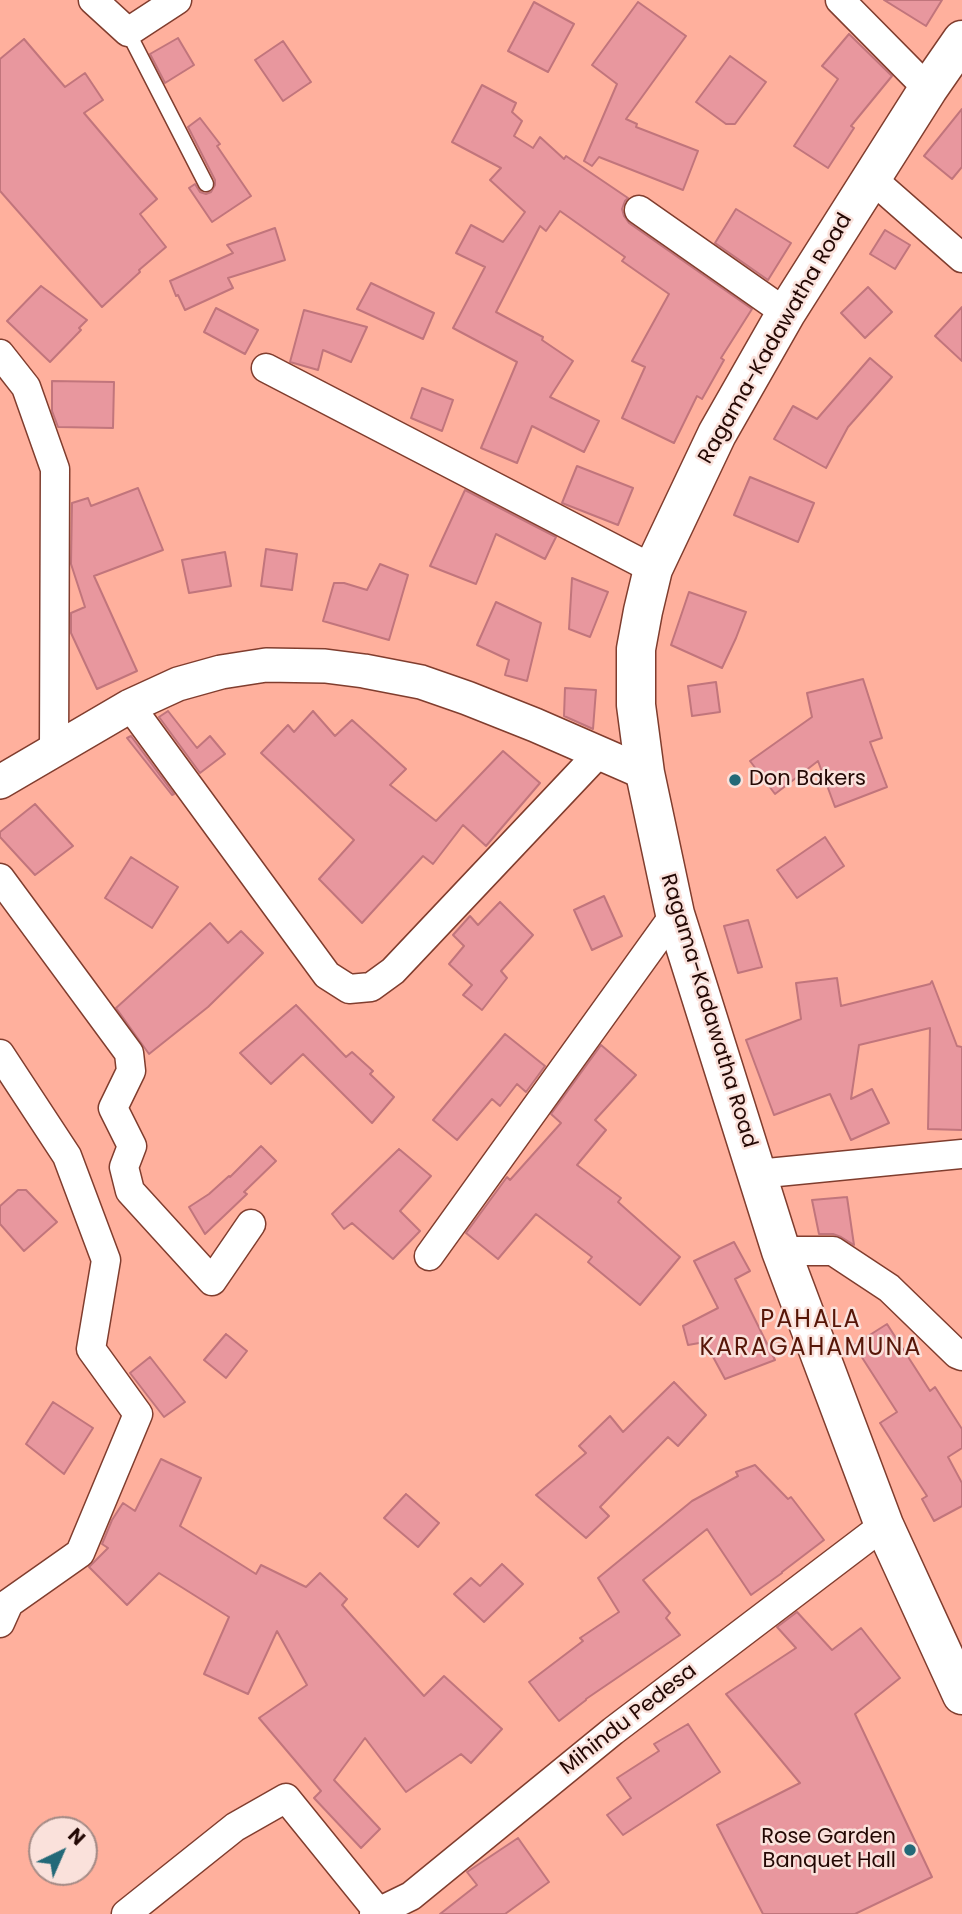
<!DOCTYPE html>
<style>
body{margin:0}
#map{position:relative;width:962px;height:1914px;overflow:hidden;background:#ffb09d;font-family:Poppins,sans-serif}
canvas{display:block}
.north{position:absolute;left:28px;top:1816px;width:70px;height:70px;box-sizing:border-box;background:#fae1db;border:2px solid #a48a85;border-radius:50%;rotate:44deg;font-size:19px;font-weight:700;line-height:28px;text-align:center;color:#230804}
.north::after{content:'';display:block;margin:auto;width:24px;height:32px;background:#236978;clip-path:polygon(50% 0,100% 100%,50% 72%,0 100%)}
</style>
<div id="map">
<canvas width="962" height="1914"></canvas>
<div class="north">N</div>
</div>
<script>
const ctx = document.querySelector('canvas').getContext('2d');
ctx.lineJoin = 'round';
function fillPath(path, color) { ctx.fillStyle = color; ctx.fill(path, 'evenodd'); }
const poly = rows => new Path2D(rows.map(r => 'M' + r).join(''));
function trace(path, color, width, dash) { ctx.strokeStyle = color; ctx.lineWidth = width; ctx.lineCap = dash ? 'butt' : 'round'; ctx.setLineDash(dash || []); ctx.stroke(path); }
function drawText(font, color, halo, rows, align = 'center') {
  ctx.font = font + ' Poppins,sans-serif'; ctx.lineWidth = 5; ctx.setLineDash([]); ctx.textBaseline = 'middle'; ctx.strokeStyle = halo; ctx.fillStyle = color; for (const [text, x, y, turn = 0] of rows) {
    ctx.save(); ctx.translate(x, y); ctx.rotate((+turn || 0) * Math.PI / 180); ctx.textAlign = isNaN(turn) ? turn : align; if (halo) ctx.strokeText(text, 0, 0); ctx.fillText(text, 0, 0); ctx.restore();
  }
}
const building = poly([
 [884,0,942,0,926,26,884,0],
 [534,2,574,24,548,72,508,51,534,2],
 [638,2,686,36,626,119,637,124,636,127,698,151,683,190,599,157,592,166,584,161,617,84,592,65,638,2],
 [849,34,892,76,851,126,854,128,828,168,794,146,838,79,822,66,849,34],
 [178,38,194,65,165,83,150,54,178,38],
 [24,39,65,87,85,73,103,100,84,113,157,199,140,214,166,247,139,270,140,272,102,307,0,191,0,59,24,39],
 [283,41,311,82,283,101,255,60,283,41],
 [730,56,766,82,735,124,726,124,696,102,730,56],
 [482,85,516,103,512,112,522,121,514,136,533,148,540,137,564,159,566,156,628,198,625,201,622,209,624,216,629,223,752,309,721,358,724,360,702,399,697,396,674,443,622,418,645,367,632,361,669,294,622,261,625,257,560,211,546,231,540,226,496,312,543,337,542,340,573,361,550,397,599,421,584,452,532,426,517,463,481,448,517,362,453,328,485,267,456,253,471,225,503,242,525,212,490,180,501,168,452,142,482,85],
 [962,109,962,167,952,179,924,156,962,109],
 [200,118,220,144,217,146,251,196,212,222,189,188,195,184,200,192,206,194,211,192,215,185,215,180,188,127,200,118],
 [736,209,791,243,768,280,715,243,736,209],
 [275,228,285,260,228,278,233,288,185,310,178,295,176,296,170,281,233,253,227,245,275,228],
 [885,230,910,245,895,269,870,254,885,230],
 [371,283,434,313,423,339,357,309,371,283],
 [41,286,87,320,79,328,81,330,50,362,7,321,41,286],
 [868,287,892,312,865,338,841,313,868,287],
 [962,307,962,361,935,336,962,307],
 [216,308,258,330,245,354,204,332,216,308],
 [304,310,367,327,351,362,323,350,318,370,290,362,304,310],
 [870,358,892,377,848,427,826,468,774,439,793,406,817,419,870,358],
 [52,381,114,382,113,428,58,427,52,411,52,381],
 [422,388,453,400,442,431,411,418,422,388],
 [577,466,633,488,618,525,562,503,577,466],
 [750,477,814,503,798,542,734,515,750,477],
 [138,488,163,550,94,576,137,671,97,689,71,633,71,613,85,607,71,564,72,503,88,498,91,506,138,488],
 [465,490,556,537,545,559,496,534,476,584,430,566,465,490],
 [266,549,297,554,292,590,261,586,266,549],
 [225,552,231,586,189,593,182,560,225,552],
 [380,564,408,575,389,640,323,621,334,583,344,583,367,590,380,564],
 [572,578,608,592,590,637,569,629,572,578],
 [689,592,746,612,736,638,722,668,671,645,689,592],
 [496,602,541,623,527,681,505,675,509,660,477,645,496,602],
 [863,679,882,738,870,742,887,787,835,807,818,761,775,794,750,761,812,717,807,693,863,679],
 [716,682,720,712,692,716,688,686,716,682],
 [565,688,596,690,593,729,564,716,565,688],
 [168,711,197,748,210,736,225,754,200,773,159,717,168,711],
 [313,711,335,736,352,720,406,769,390,785,436,821,503,751,540,783,486,846,463,825,433,864,423,856,362,923,319,879,354,840,261,753,288,725,294,732,313,711],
 [131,736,174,794,172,795,127,738,131,736],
 [35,804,73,846,35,875,0,837,0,832,35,804],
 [825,837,844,866,797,898,777,870,825,837],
 [131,857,178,887,152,928,105,898,131,857],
 [604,896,622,936,592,950,574,910,604,896],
 [500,902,533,935,501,971,507,978,482,1010,463,995,472,985,449,964,464,946,453,935,470,916,478,925,500,902],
 [748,920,762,967,738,973,724,926,748,920],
 [210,923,228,943,241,931,263,953,208,1007,149,1054,116,1008,210,923],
 [837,978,841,1006,930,984,932,981,957,1046,962,1047,962,1130,928,1129,930,1028,859,1045,851,1099,872,1089,889,1123,851,1140,830,1094,774,1115,746,1040,801,1019,796,983,837,978],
 [296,1005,346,1057,352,1052,373,1071,370,1074,394,1097,372,1123,303,1054,271,1084,240,1053,296,1005],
 [505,1034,545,1066,526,1092,517,1084,500,1106,492,1099,457,1140,433,1120,505,1034],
 [601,1045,636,1075,595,1120,606,1130,577,1165,621,1198,618,1202,680,1257,640,1305,588,1262,592,1257,536,1214,498,1259,466,1233,507,1177,510,1180,561,1123,551,1114,601,1045],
 [261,1146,276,1161,244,1192,247,1194,205,1234,189,1207,209,1194,229,1176,230,1177,261,1146],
 [399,1149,431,1176,400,1211,420,1231,393,1259,352,1223,344,1229,332,1214,399,1149],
 [18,1190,26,1190,57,1222,24,1251,0,1224,0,1206,18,1190],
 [847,1197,854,1245,841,1237,833,1234,819,1234,812,1200,847,1197],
 [734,1242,750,1271,735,1279,775,1360,725,1379,705,1342,688,1345,683,1326,718,1308,694,1261,734,1242],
 [887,1324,930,1391,935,1387,962,1429,962,1448,948,1457,962,1483,962,1506,934,1521,922,1499,927,1496,880,1423,897,1412,854,1345,887,1324],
 [226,1334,247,1351,226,1378,204,1360,226,1334],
 [150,1357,185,1402,164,1417,130,1373,150,1357],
 [674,1382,706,1415,678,1446,668,1437,600,1507,609,1516,586,1538,536,1495,586,1453,579,1446,610,1416,623,1432,674,1382],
 [53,1402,93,1428,64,1474,26,1444,53,1402],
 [161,1459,201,1478,180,1526,256,1574,261,1565,306,1587,320,1573,347,1599,342,1605,424,1696,444,1676,502,1729,471,1763,461,1754,406,1792,365,1738,334,1780,380,1829,361,1848,314,1798,321,1791,259,1718,307,1685,277,1631,248,1694,204,1674,229,1617,159,1573,127,1605,89,1567,108,1548,102,1544,112,1520,123,1503,135,1511,161,1459],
 [755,1465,788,1499,791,1497,824,1540,782,1572,782,1573,751,1595,707,1529,643,1580,670,1613,666,1618,680,1635,586,1699,586,1700,559,1721,529,1682,583,1641,580,1638,619,1612,598,1578,692,1501,738,1476,736,1472,755,1465],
 [406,1494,439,1523,418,1547,384,1518,406,1494],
 [502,1564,523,1584,484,1622,454,1594,471,1578,480,1586,502,1564],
 [797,1612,832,1650,861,1628,900,1678,855,1714,932,1877,855,1914,763,1914,717,1825,800,1783,726,1694,796,1648,777,1627,797,1612],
 [688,1724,720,1772,623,1835,607,1815,631,1798,617,1778,659,1751,654,1744,688,1724],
 [518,1838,549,1882,505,1914,440,1914,477,1885,467,1872,518,1838]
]);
const service = poly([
 [128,32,206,184]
]);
const minor = poly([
 [93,0,128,32,177,0],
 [840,0,928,89],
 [871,178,962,258],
 [639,210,786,313],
 [0,354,26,387,55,469,54,749],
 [266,368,653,569],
 [130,706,327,975,349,989,371,987,393,971,598,754],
 [0,878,129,1053,131,1071,113,1108,132,1146,124,1167,130,1191,212,1281,251,1224],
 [0,1054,67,1156,106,1260,91,1349,138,1414,80,1553,9,1603,0,1623],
 [757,1174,962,1154],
 [781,1251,833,1251,889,1288,957,1354,962,1356],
 [429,1256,675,914],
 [126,1914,235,1827,286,1798,380,1914],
 [374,1914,411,1896,613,1731,884,1525]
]);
const tertiary = poly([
 [0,782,130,706,178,684,221,672,266,665,325,666,364,671,421,682,467,698,535,725,645,773]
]);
const primary = poly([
 [962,40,928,89,786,313,717,434,653,569,643,611,636,649,636,705,645,773,675,914,781,1251,884,1525,962,1695]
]);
const markers = [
 [735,780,7,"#236978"],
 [910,1850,7,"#236978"]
];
const streetNames = [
 ["Ragama-Kadawatha Road",776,339,-60],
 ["Ragama-Kadawatha Road",708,1011,73],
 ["Mihindu Pedesa",629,1720,-38]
];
const poiNames = [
 ["Don Bakers",749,780],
 ["Rose Garden",896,1838,"right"],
 ["Banquet Hall",896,1862,"right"]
];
const quarterNames = [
 ["PAHALA",811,1321],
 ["KARAGAHAMUNA",811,1349]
];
fillPath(building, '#e8979e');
trace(building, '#c1757c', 2);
trace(service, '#803d2e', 17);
trace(minor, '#803d2e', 31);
trace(tertiary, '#803d2e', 36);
trace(primary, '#803d2e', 41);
trace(service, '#fff', 14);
trace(minor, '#fff', 28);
trace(tertiary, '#fff', 33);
trace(primary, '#fff', 38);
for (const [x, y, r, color] of markers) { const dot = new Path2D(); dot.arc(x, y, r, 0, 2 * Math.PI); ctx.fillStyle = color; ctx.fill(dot); trace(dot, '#fae1db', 2.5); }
drawText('21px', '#230804', '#fae1db', streetNames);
drawText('21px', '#230804', '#fae1db', poiNames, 'left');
ctx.letterSpacing = '2px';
drawText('24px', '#561608', '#fae1db', quarterNames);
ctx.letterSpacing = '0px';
</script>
